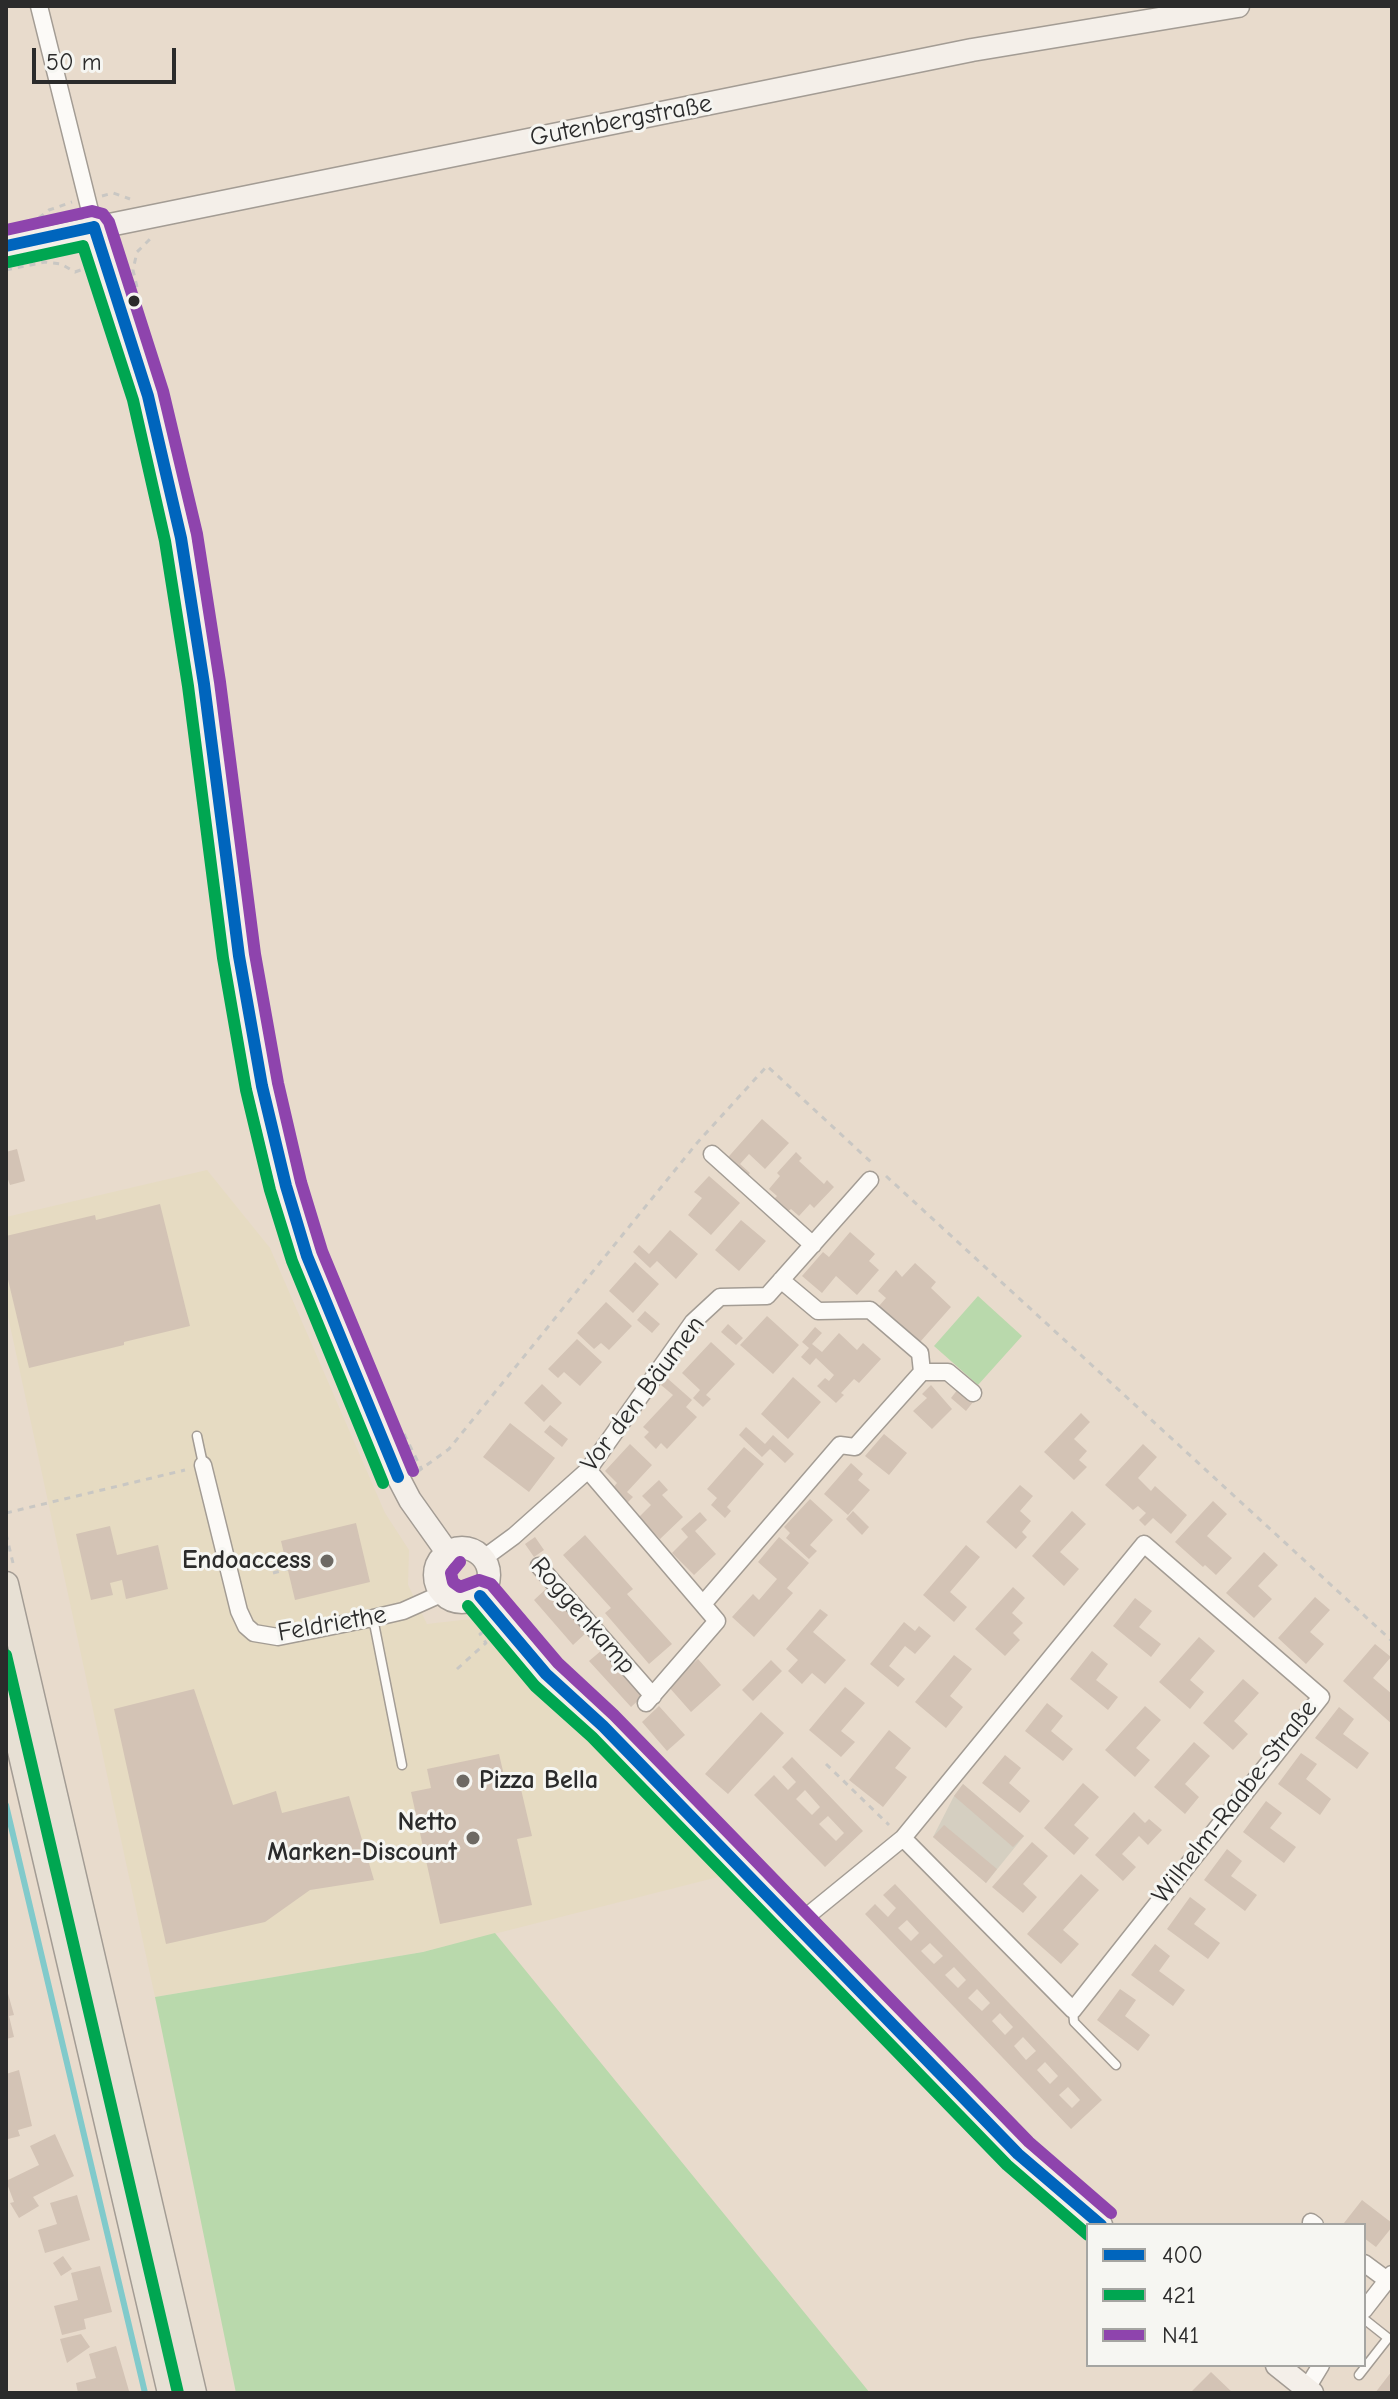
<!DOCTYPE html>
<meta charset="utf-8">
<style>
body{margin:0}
#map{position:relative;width:1398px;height:2399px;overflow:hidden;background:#e8dbcc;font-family:"Comic Neue",sans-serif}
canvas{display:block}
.frame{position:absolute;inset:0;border:8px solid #2b2b2b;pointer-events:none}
.legend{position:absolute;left:1086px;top:2223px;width:280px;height:144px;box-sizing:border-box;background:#f6f6f2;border:2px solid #a5a5a2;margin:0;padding:10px 14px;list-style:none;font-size:24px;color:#2b2b2b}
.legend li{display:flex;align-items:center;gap:16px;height:40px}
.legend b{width:40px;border:2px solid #a5a5a2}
.scale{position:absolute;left:32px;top:48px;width:144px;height:36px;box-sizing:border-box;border:4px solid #2b2b2b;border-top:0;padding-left:10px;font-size:24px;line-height:28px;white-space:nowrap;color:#2b2b2b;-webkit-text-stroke:6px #f6f6f2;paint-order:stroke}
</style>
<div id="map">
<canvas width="1398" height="2399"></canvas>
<div class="frame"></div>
<ul class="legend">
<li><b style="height:10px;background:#0065bd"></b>400</li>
<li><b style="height:10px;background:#00a651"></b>421</li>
<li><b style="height:10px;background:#8e44ad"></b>N41</li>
</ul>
<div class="scale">50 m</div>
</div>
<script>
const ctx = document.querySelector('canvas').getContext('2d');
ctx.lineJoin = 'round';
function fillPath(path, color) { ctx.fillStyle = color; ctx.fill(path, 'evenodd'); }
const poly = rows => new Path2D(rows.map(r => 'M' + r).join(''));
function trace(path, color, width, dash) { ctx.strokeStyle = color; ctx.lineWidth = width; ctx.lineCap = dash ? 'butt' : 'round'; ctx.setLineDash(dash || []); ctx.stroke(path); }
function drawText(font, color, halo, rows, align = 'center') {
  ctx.font = font + ' "Comic Neue",sans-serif'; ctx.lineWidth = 6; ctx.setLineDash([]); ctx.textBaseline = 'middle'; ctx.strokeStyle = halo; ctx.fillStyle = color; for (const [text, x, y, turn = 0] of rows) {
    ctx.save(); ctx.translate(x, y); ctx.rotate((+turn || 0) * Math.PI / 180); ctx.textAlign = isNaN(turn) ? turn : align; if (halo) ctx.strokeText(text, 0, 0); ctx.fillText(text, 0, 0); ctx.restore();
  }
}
const built = poly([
 [207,1170,270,1248,385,1513,409,1550,408,1585,427,1624,471,1619,722,1876,423,1952,155,1997,6,1307,6,1217]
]);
const industrial = poly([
 [963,1784,1024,1836,986,1883,933,1837,954,1796]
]);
const green = poly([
 [978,1296,1022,1336,978,1385,934,1346],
 [495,1933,870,2393,236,2393,155,1997,423,1952]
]);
const stream = poly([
 [6,1805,145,2393]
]);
const building = poly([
 [762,1119,789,1143,765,1169,749,1154,740,1164,750,1173,743,1181,723,1163],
 [17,1149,25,1181,10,1185,6,1174,6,1152],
 [796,1152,802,1158,799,1161,824,1184,827,1180,834,1187,814,1208,810,1204,799,1216,791,1209,787,1212,773,1200,777,1196,769,1189,780,1176,777,1173],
 [709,1176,740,1203,711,1235,688,1215,702,1198,694,1192],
 [160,1204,190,1326,124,1342,124,1345,29,1368,6,1271,6,1236,95,1215,96,1220],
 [741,1220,766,1241,739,1271,715,1250],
 [670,1230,698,1254,676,1279,657,1261,650,1268,633,1252,639,1245,649,1254],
 [850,1232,875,1254,869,1261,879,1270,857,1295,836,1276,822,1293,802,1276,823,1252,829,1257],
 [635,1262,659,1284,633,1313,609,1291],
 [915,1263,936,1282,931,1288,951,1307,920,1342,879,1306,886,1298,878,1291,896,1270,902,1277],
 [606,1302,632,1326,609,1350,601,1343,594,1349,577,1333],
 [645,1311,660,1324,652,1333,637,1320],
 [767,1316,799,1345,773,1374,740,1345],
 [728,1324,743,1338,736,1345,721,1332],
 [815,1327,822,1333,812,1344,822,1352,839,1333,857,1350,863,1343,881,1359,859,1383,854,1379,841,1393,844,1395,836,1403,817,1386,825,1378,829,1381,834,1375,816,1358,810,1365,801,1357,809,1348,802,1342],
 [577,1339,602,1362,580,1386,564,1372,558,1378,548,1369],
 [711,1342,735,1364,706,1395,711,1399,703,1407,693,1398,700,1390,682,1373],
 [793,1377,821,1402,788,1439,761,1414],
 [667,1378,692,1400,686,1407,697,1417,667,1449,661,1443,656,1449,644,1437,649,1432,643,1427,673,1395,661,1385],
 [542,1384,562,1403,544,1422,524,1403],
 [931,1385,952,1409,932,1429,913,1411,927,1398,922,1394],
 [958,1389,973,1402,966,1411,951,1398],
 [1081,1413,1090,1422,1074,1439,1087,1451,1079,1460,1087,1467,1074,1480,1044,1452],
 [510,1423,555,1458,529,1492,483,1457],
 [550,1425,568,1439,562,1447,544,1432],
 [746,1427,765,1444,773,1435,794,1454,785,1463,770,1449,762,1457,739,1435],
 [884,1434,907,1453,889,1475,865,1456],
 [630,1444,652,1465,627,1492,633,1497,627,1503,612,1489,617,1483,605,1471],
 [1143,1444,1157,1457,1138,1478,1151,1491,1155,1486,1187,1515,1171,1534,1153,1518,1145,1526,1139,1520,1146,1513,1138,1506,1133,1510,1105,1485],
 [744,1447,764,1464,727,1507,731,1511,725,1518,711,1505,717,1498,707,1489],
 [851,1463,863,1474,858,1480,870,1490,848,1515,824,1494],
 [659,1480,668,1490,662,1495,683,1517,660,1539,639,1517,651,1505,642,1496],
 [1020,1485,1033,1496,1020,1511,1031,1521,1022,1532,1027,1537,1016,1549,986,1522],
 [810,1499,833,1520,810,1545,817,1551,809,1559,786,1538,790,1533,784,1527],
 [1213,1501,1227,1514,1207,1536,1232,1558,1216,1575,1205,1565,1203,1567,1175,1542],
 [853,1511,869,1527,862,1535,846,1519],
 [1072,1511,1086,1524,1060,1552,1079,1569,1064,1586,1032,1556],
 [700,1512,707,1520,695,1531,716,1554,694,1575,672,1553,688,1537,681,1529],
 [356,1523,370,1582,295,1600,281,1541],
 [110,1526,117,1555,158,1545,168,1589,126,1599,122,1580,110,1583,113,1595,91,1600,76,1534],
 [585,1535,633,1589,627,1594,672,1644,649,1664,605,1613,611,1608,563,1555],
 [535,1537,544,1550,534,1557,525,1544],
 [779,1537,809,1563,787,1588,793,1593,754,1637,732,1617,753,1594,759,1600,777,1579,758,1562],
 [966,1545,980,1557,950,1592,967,1607,954,1622,923,1595],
 [1264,1552,1278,1565,1258,1586,1272,1599,1254,1618,1226,1593],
 [548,1587,587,1632,573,1645,534,1600],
 [1013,1587,1025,1598,1012,1613,1023,1623,1013,1633,1020,1640,1005,1656,975,1629],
 [1315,1597,1330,1610,1310,1632,1324,1644,1306,1664,1278,1638],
 [1135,1598,1152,1611,1139,1627,1161,1644,1151,1657,1113,1626],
 [820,1609,828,1615,813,1632,846,1660,825,1684,812,1673,802,1684,788,1671,798,1660,786,1649],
 [904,1622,915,1631,919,1626,931,1636,915,1654,905,1646,889,1666,905,1679,898,1687,870,1664],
 [1199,1637,1215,1651,1190,1680,1204,1692,1190,1709,1159,1682],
 [1375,1644,1391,1657,1373,1678,1392,1694,1392,1724,1343,1681],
 [602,1650,643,1696,631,1707,589,1661],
 [1092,1651,1108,1664,1096,1680,1118,1697,1108,1710,1070,1679],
 [954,1655,972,1669,950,1696,963,1707,946,1728,915,1702],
 [698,1659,721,1685,691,1712,668,1686],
 [771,1660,782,1671,753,1701,742,1690],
 [1243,1679,1259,1693,1234,1721,1248,1734,1233,1750,1203,1723],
 [845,1687,865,1703,841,1731,855,1742,841,1757,809,1730],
 [194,1689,233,1805,276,1791,282,1813,349,1796,374,1880,310,1890,265,1922,166,1944,114,1709],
 [1047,1703,1063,1716,1051,1731,1073,1749,1063,1761,1025,1731],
 [659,1706,685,1735,667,1751,642,1722],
 [1145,1706,1161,1720,1136,1748,1150,1760,1135,1777,1105,1750],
 [1339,1707,1354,1719,1343,1734,1369,1753,1357,1769,1315,1738],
 [761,1712,784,1733,728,1794,705,1774],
 [889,1730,911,1748,895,1768,907,1777,883,1807,849,1780],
 [1194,1742,1210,1756,1185,1784,1199,1797,1185,1814,1154,1787],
 [1301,1753,1317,1764,1306,1779,1331,1799,1320,1815,1278,1784],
 [499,1754,507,1788,520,1785,532,1836,517,1839,532,1905,440,1924,411,1792,431,1788,427,1769],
 [1005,1755,1021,1768,1009,1783,1030,1801,1020,1813,982,1783],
 [792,1757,863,1831,825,1867,754,1795,774,1775,788,1790,796,1782,782,1767],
 [805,1790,820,1807,812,1815,796,1799],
 [828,1816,844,1833,836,1841,819,1824],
 [1083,1783,1099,1797,1074,1825,1089,1838,1074,1855,1044,1828],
 [963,1784,1024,1836,1013,1847,954,1796],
 [1266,1801,1282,1813,1270,1828,1296,1847,1284,1863,1243,1832],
 [1134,1812,1145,1823,1149,1819,1162,1830,1148,1845,1139,1836,1122,1854,1136,1867,1123,1881,1095,1855],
 [944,1825,997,1869,986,1883,933,1837],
 [1032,1842,1048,1856,1023,1884,1037,1897,1023,1913,992,1887],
 [1227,1849,1242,1861,1231,1876,1257,1895,1245,1911,1204,1880],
 [1081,1874,1099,1890,1063,1930,1079,1944,1061,1964,1027,1934],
 [895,1884,1102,2100,1071,2129,865,1914,875,1904,888,1917,896,1908,883,1895],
 [907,1920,919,1933,911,1941,898,1928],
 [930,1943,943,1956,934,1964,921,1951],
 [954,1967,966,1980,958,1988,945,1975],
 [977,1989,990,2003,982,2011,968,1998],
 [1000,2013,1013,2027,1005,2035,992,2021],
 [1023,2037,1036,2051,1026,2060,1014,2046],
 [1045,2062,1058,2076,1050,2084,1037,2070],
 [1068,2087,1080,2100,1072,2108,1059,2095],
 [1190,1897,1206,1909,1194,1924,1220,1943,1208,1959,1167,1929],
 [1155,1944,1170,1956,1159,1971,1185,1990,1173,2006,1131,1975],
 [1120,1989,1136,2000,1125,2016,1150,2035,1138,2051,1097,2020],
 [7,1990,14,2015,9,2016,14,2037,6,2039],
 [19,2070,32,2126,18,2130,20,2136,8,2139,6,2074],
 [55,2134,74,2176,33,2197,39,2206,19,2218,10,2203,14,2202,6,2181,39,2165,30,2146],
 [77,2195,90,2240,45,2253,38,2230,57,2224,50,2203],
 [1362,2200,1392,2223,1392,2227,1376,2247,1364,2238,1364,2225,1347,2225,1344,2223],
 [63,2256,72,2269,61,2276,53,2263],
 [100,2266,112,2312,84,2319,86,2329,62,2335,54,2306,78,2300,71,2273],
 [81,2334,90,2347,67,2363,60,2339],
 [116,2346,129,2391,78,2393,76,2383,96,2378,89,2354],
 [1392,2371,1392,2393,1375,2393],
 [1211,2372,1233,2393,1190,2393]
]);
const path = poly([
 [102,196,113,193,130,199],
 [39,218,49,210,72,202],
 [6,270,45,262,61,264,75,272,86,268],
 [137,287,133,270,137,252,151,238],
 [886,1176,1392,1641],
 [404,1434,422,1470],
 [417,1472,449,1449,697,1143,767,1066,872,1163],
 [6,1513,185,1470],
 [6,1534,13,1563],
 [273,1573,288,1569],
 [457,1669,486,1643,480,1634,485,1631],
 [826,1764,889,1825]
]);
const lane = poly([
 [197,1436,203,1464],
 [373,1618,402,1765],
 [1073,2010,1074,2022,1116,2065],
 [1359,2375,1388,2338,1364,2319]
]);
const street = poly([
 [39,6,94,227],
 [712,1154,813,1245],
 [922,1372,948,1372,973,1393],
 [203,1465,239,1611,246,1626,254,1633,278,1637,373,1618,403,1611,441,1594],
 [588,1470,717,1621,646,1703],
 [484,1558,514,1536,588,1470,693,1322,720,1297,767,1296,870,1180],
 [539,1566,653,1696],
 [703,1604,840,1445,855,1447,922,1372,920,1353,870,1310,818,1311,781,1280],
 [795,1926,903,1838,1073,2010,1321,1697,1144,1544,903,1838],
 [1311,2222,1315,2225],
 [1364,2263,1387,2280],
 [1364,2310,1392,2274],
 [1304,2393,1321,2365]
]);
const secondary = poly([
 [94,227,148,396,181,538,204,684,239,956,262,1086,286,1186,307,1256,398,1477,410,1500,447,1552],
 [6,246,972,50,1238,6],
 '435 1575a27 27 0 1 1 54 0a27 27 0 1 1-54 0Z',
 [480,1596,546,1674,603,1726,1018,2154,1101,2225],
 [1277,2365,1312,2393]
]);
const primary = poly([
 [6,1584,194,2393],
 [6,1691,170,2393]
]);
const bus1 = poly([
 [94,227,148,396,181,538,204,684,239,956,262,1086,286,1186,307,1256,398,1477],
 [6,246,94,227],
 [480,1596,546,1674,603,1726,1018,2154,1101,2225]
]);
const bus2 = poly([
 [9,262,83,246,133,400,165,541,188,686,223,958,246,1090,270,1190,292,1261,383,1483],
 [468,1606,535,1686,592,1737,1007,2165,1088,2235],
 [6,1655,178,2393]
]);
const bus3 = poly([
 [6,230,92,211,103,214,109,222,163,391,197,534,220,682,255,954,278,1083,301,1182,322,1251,413,1471],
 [460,1562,451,1573,453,1582,460,1587,479,1580,491,1584,558,1663,614,1715,1029,2142,1111,2213]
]);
const markers = [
 [134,301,7,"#2b2b2b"],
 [327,1561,8,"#6d6963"],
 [463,1781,8,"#6d6963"],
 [473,1838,8,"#6d6963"]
];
const streetNames = [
 ["Gutenbergstraße",621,121,-11],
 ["Vor den Bäumen",643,1394,-53],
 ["Roggenkamp",583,1616,49],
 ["Feldriethe",332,1624,-10],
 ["Wilhelm-Raabe-Straße",1235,1802,-52]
];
const poiNames = [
 ["Endoaccess",311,1561],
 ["Pizza Bella",479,1781,"left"],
 ["Netto",457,1823],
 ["Marken-Discount",457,1853]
];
fillPath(built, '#e6dbc2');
fillPath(industrial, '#d5cfc1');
fillPath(green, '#b9d9ac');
trace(stream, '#81cacb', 6);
fillPath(building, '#d3c3b5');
trace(lane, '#a39c94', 11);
trace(street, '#a39c94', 19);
trace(secondary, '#a39c94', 25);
trace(primary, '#a39c94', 27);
trace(path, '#c9c7c3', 3, [6, 6]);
trace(lane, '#fcfaf7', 8);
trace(street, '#fcfaf7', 16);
trace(secondary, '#f4efe9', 22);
trace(primary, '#e7e0d4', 24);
trace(bus1, '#0065bd', 12);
trace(bus2, '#00a651', 12);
trace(bus3, '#8e44ad', 12);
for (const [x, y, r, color] of markers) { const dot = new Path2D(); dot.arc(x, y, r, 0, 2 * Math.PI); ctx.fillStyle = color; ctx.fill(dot); trace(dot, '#f6f6f2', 3); }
drawText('26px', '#2b2b2b', '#f6f6f2', streetNames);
drawText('bold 26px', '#2b2b2b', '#f6f6f2', poiNames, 'right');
</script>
